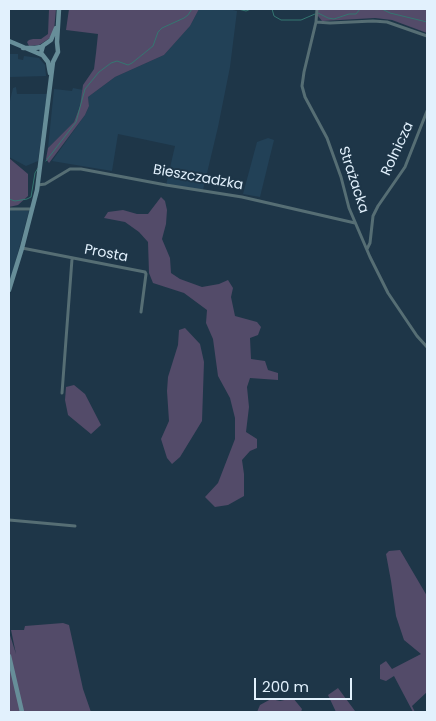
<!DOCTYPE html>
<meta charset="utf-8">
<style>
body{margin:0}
#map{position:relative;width:436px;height:721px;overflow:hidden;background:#1e3648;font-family:Poppins,sans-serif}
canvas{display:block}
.frame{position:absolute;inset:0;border:10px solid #e2f1fd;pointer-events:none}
.scale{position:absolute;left:254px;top:678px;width:98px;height:22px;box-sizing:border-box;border:2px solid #e2f1fd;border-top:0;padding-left:6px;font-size:15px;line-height:18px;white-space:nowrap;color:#e2f1fd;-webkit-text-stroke:4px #1e3648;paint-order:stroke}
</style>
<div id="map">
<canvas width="436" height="721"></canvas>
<div class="frame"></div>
<div class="scale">200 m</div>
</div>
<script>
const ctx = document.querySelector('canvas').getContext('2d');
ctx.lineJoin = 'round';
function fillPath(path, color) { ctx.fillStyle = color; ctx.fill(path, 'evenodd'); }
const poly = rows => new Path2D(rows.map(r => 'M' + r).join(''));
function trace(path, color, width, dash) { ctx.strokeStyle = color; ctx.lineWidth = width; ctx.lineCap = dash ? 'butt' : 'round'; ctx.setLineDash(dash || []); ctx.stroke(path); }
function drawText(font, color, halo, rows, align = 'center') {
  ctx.font = font + ' Poppins,sans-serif'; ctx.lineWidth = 4; ctx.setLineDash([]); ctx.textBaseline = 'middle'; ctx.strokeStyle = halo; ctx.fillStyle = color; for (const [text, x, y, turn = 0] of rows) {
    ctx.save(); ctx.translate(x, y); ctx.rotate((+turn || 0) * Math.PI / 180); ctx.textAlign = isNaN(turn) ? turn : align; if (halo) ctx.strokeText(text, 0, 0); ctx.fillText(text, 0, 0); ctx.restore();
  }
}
const built = poly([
 [199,9,229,9,237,11,230,67,218,127,203,190,166,185,175,146,142,139,118,134,112,171,52,161,85,115,89,106,88,97,115,77,164,55,190,26],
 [10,54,18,54,18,59,23,60,24,56,39,58,45,65,46,76,10,77],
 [16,87,17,94,47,94,38,161,26,166,9,157,9,105,13,88],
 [73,88,83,90,80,106,74,122,48,148,54,89,72,91],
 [268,138,274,140,260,197,243,194,257,142],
 [9,210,29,211,9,286]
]);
const green = poly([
 [49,9,56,9,54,31,50,38,39,45,29,46,27,42,29,40,33,39,41,39,48,34],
 [69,9,199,9,190,26,164,55,115,77,88,97,89,106,85,115,49,163,46,159,48,148,74,122,80,106,83,85,94,69,96,53,98,34,66,30],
 [318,9,427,9,427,33,392,20,375,18,322,21,318,16],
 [9,158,28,174,28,196,18,205,9,207],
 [161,197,165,201,167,210,166,224,162,239,170,258,171,273,180,279,202,287,219,284,228,280,233,288,231,297,235,316,257,322,261,327,258,335,250,338,251,359,265,361,268,370,278,373,278,380,250,378,247,387,249,407,246,432,257,439,257,448,250,451,242,460,244,474,244,496,228,505,215,507,205,497,218,483,235,439,235,418,230,398,218,376,213,339,206,323,207,310,184,293,153,283,149,273,148,242,139,232,125,222,104,218,108,212,123,210,137,214,148,214],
 [185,328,200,344,204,362,202,421,180,457,172,464,167,458,161,439,169,421,167,391,168,377,178,345,179,330],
 [74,385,85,394,101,425,91,434,68,415,65,400,66,387],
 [400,550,427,596,427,692,412,706,415,712,413,712,394,676,386,681,380,679,380,665,386,661,392,669,421,654,404,640,396,616,391,581,386,554,389,551],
 [63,623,69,625,83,689,91,712,9,712,9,632,16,654,11,630,24,630,25,626],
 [338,688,355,711,356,712,336,712,328,695],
 [293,698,302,709,301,712,257,712,260,705,271,699,280,701]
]);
const stream = poly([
 [238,9,246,11,251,9],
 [272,9,274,16,281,20,301,20,315,14],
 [382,9,390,13,427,22],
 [318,13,328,18,334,19,349,14,356,14,360,9],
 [46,161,76,122,85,89,99,72,111,63,117,61,128,65,132,63,153,46,158,32,162,28,184,18,188,15,192,9],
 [9,199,15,201,27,199,31,197,35,173,38,168]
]);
const street = poly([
 [317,9,316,22,304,72,302,86,305,97,327,138,341,177,349,208,370,257,388,293,417,336,427,347],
 [316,22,330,23,373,21,387,22,427,36],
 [38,185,45,184,70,169,81,169,166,185,242,197,355,223],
 [9,209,32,209],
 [22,248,145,272,146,274,141,312],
 [367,249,370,243,373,216,378,206,405,167,427,111],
 [62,393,72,259],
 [9,520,75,526]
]);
const secondary = poly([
 [9,41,42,55],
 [43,46,41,53,48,62,50,73],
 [23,48,35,48,41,47,51,40,56,28],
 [9,290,22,248,37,190,53,62,58,52,57,42,59,9],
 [9,656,22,712]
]);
const streetNames = [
 ["Rolnicza",398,149,-65],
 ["Bieszczadzka",198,178,10],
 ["Strażacka",353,180,72],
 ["Prosta",106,254,11]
];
fillPath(built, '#224157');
fillPath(green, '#534b69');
trace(stream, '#347671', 1);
trace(street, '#566e74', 3);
trace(secondary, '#678e99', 4.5);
drawText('14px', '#e2f1fd', '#1e3648', streetNames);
</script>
